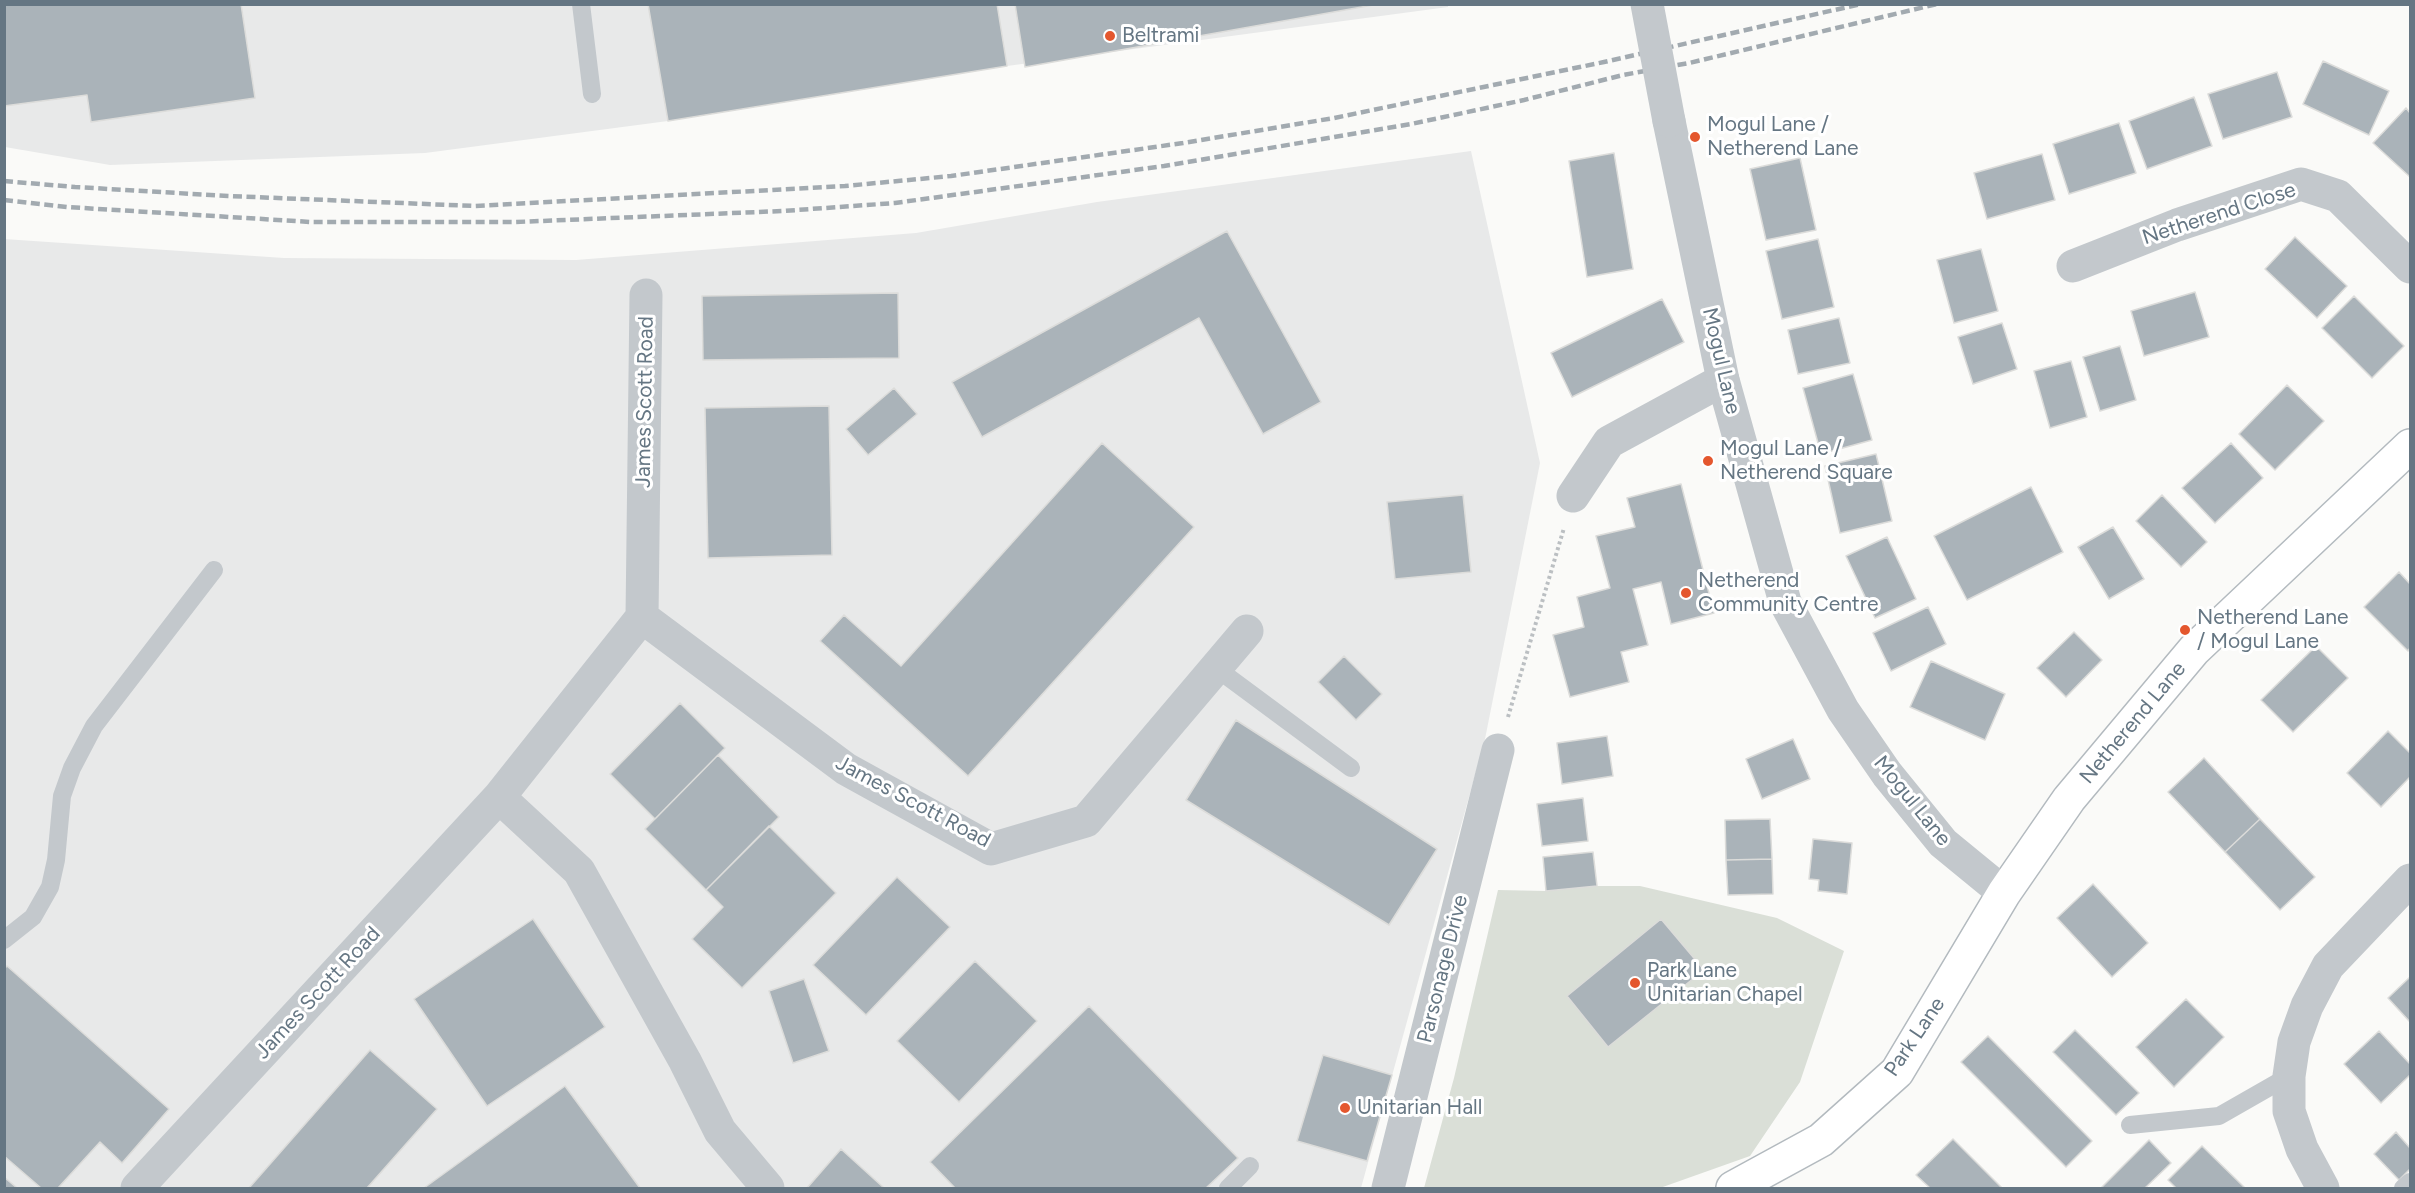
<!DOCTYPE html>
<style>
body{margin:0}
#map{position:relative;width:2415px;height:1193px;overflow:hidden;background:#fafaf8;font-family:Figtree,sans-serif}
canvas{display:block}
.frame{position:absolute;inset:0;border:6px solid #657683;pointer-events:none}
</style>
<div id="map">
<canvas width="2415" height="1193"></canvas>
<div class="frame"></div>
</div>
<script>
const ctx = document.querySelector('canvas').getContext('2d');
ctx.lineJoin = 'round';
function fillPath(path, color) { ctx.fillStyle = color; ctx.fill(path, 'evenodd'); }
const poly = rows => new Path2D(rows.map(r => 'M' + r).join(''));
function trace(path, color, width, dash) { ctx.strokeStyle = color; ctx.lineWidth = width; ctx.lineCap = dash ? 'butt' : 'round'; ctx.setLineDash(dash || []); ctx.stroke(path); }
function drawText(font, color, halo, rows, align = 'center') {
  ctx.font = font + ' Figtree,sans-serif'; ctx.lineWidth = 6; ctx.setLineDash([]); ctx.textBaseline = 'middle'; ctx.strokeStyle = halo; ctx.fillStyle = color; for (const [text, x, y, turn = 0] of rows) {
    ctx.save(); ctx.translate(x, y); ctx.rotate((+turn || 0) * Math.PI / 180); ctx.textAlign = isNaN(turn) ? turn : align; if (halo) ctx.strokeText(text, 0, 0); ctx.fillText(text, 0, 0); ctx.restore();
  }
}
const built = poly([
 [1448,4,1448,7,1007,66,668,121,425,153,110,165,5,147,4,5],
 [1471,151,1540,463,1485,739,1361,1188,5,1188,4,239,284,258,576,260,916,233,1097,202]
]);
const green = poly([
 [1597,886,1640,886,1777,918,1844,951,1800,1082,1750,1156,1660,1188,1424,1188,1454,1078,1498,890,1546,891]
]);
const building = poly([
 [4,4,241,4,255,98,91,122,87,95,4,106,4,4],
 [648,4,997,4,1007,66,668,121,648,4],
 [1015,4,1372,4,1373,5,1025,67,1015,4],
 [2323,61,2389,91,2369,135,2303,104,2323,61],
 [2277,72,2292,117,2223,139,2208,94,2277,72],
 [2194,97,2212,146,2147,169,2129,121,2194,97],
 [2406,108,2410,113,2410,177,2373,143,2406,108],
 [2119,123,2136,173,2069,194,2053,144,2119,123],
 [1614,153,1633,269,1587,277,1569,161,1614,153],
 [2042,154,2055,200,1987,219,1974,173,2042,154],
 [1800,158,1816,230,1766,240,1750,169,1800,158],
 [1227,231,1321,402,1263,434,1199,318,982,437,952,382,1227,231],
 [2295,237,2347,286,2317,318,2265,269,2295,237],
 [1818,239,1834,307,1782,319,1766,251,1818,239],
 [1981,249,1998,311,1954,323,1937,260,1981,249],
 [2195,292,2209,337,2144,356,2131,311,2195,292],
 [898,293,899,358,703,360,702,296,898,293],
 [2354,296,2404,346,2372,378,2322,328,2354,296],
 [1662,299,1684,342,1572,397,1551,353,1662,299],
 [1839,318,1850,363,1798,374,1788,330,1839,318],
 [2002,323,2017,369,1973,384,1958,337,2002,323],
 [2120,346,2136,400,2100,411,2083,357,2120,346],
 [2071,361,2087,417,2050,428,2034,371,2071,361],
 [1853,374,1872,440,1821,454,1803,388,1853,374],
 [2287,385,2324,421,2275,470,2239,434,2287,385],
 [894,388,917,414,868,455,846,429,894,388],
 [829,406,832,555,708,558,705,408,829,406],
 [1102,443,1194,527,968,776,820,641,844,615,901,666,1102,443],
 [2231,443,2263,478,2215,523,2182,488,2231,443],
 [1876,454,1892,521,1840,533,1825,466,1876,454],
 [1681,484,1714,613,1671,624,1661,582,1633,589,1648,645,1621,652,1629,682,1570,697,1553,635,1584,627,1577,597,1610,588,1596,536,1635,527,1627,498,1681,484],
 [2031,487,2063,552,1967,600,1934,536,2031,487],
 [1463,495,1471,572,1395,579,1387,502,1463,495],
 [2162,495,2207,542,2181,567,2136,521,2162,495],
 [2113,527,2144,579,2109,599,2078,547,2113,527],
 [1887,537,1916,599,1875,618,1846,556,1887,537],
 [2399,572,2410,584,2410,648,2408,651,2364,607,2399,572],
 [1928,607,1946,644,1891,671,1873,633,1928,607],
 [2074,632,2102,660,2066,697,2037,668,2074,632],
 [2316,646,2348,678,2293,732,2261,700,2316,646],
 [1344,656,1382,694,1356,720,1318,682,1344,656],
 [1931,661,2005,694,1985,740,1910,707,1931,661],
 [680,703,725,748,655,819,610,774,680,703],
 [1236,720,1437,849,1389,925,1186,800,1236,720],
 [2388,731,2410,753,2410,777,2381,807,2347,773,2388,731],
 [1607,736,1613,776,1562,784,1557,743,1607,736],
 [1793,739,1810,779,1762,799,1746,759,1793,739],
 [718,755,779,817,706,890,645,829,718,755],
 [2204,758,2260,819,2225,852,2168,792,2204,758],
 [1583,798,1588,841,1542,846,1537,804,1583,798],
 [1770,819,1772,859,1726,860,1725,820,1770,819],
 [2260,819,2315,877,2280,910,2225,852,2260,819],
 [769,826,836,893,742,988,692,939,723,907,706,890,769,826],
 [1813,839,1852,843,1847,894,1818,891,1819,880,1809,879,1813,839],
 [1593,852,1597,886,1546,891,1543,857,1593,852],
 [1772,859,1773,894,1728,895,1726,860,1772,859],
 [897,877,950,927,866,1015,813,965,897,877],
 [2093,884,2148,943,2112,977,2057,918,2093,884],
 [533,919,605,1027,487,1106,414,999,533,919],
 [1661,919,1704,970,1608,1047,1567,996,1661,919],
 [975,961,1037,1021,959,1102,897,1041,975,961],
 [7,966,169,1109,122,1163,100,1142,58,1188,41,1188,4,1156,4,969,7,966],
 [2410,977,2410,1022,2388,998,2410,977],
 [804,979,829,1051,793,1063,769,991,804,979],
 [2186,999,2224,1037,2174,1087,2136,1047,2186,999],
 [1089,1006,1238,1158,1206,1188,955,1188,930,1162,1089,1006],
 [2075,1030,2139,1093,2116,1115,2053,1052,2075,1030],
 [2379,1031,2410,1064,2410,1075,2381,1103,2344,1064,2379,1031],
 [1988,1036,2092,1141,2066,1167,1961,1062,1988,1036],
 [370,1050,437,1109,367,1188,249,1188,370,1050],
 [1323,1055,1392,1075,1367,1161,1297,1141,1323,1055],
 [565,1086,640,1188,424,1188,565,1086],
 [2396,1132,2410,1148,2410,1169,2399,1180,2374,1154,2396,1132],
 [1953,1139,2002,1188,1930,1188,1916,1175,1953,1139],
 [2149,1140,2171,1163,2145,1188,2101,1188,2149,1140],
 [2202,1146,2245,1188,2176,1188,2168,1180,2202,1146],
 [841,1149,884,1188,807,1188,841,1149],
 [4,1177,17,1188,4,1188,4,1177]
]);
const path = poly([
 [1508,717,1564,528]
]);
const service = poly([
 [581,4,592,94],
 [1216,668,1351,768],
 [4,940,33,917,50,887,56,860,62,796,72,768,94,726,214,570],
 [2130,1125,2219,1116,2289,1076],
 [1228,1188,1250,1166],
 [2403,1188,2410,1182]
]);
const minor = poly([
 [2073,266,2177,225,2301,184,2338,196,2410,267],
 [1573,496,1609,442,1723,380],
 [642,617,646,295],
 [137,1188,499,797],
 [768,1188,720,1131,685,1061,579,871,499,797,642,617,846,769,991,849,1086,821,1247,631],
 [1388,1188,1498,750],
 [2323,1188,2302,1149,2289,1111,2289,1076,2294,1042,2307,1006,2328,966,2410,880]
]);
const tertiary = poly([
 [1669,121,1723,380,1785,602,1843,710,1887,774,1943,843,2004,893]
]);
const secondary = poly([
 [1733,1188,1821,1140,1897,1072,2004,893,2069,799,2194,650,2410,446]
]);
const rail = poly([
 [4,181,75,187,228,196,475,206,845,186,951,176,1183,143,1334,118,1604,62,1861,4],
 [4,200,67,207,311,222,516,222,783,211,895,203,1164,166,1411,124,1524,100,1623,75,1689,63,1937,4]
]);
const tertiaryBridge = poly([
 [1647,4,1669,121]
]);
const markers = [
 [1110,36,6,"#e4572e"],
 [1695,137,6,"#e4572e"],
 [1708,461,6,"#e4572e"],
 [1686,593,6,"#e4572e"],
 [2185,630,6,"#e4572e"],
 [1635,983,6,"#e4572e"],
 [1345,1108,6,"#e4572e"]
];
const poiNames = [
 ["Beltrami",1122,36],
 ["Mogul Lane /",1707,125],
 ["Netherend Lane",1707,149],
 ["Mogul Lane /",1720,449],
 ["Netherend Square",1720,473],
 ["Netherend",1698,581],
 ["Community Centre",1698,605],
 ["Netherend Lane",2197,618],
 ["/ Mogul Lane",2197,642],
 ["Park Lane",1647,971],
 ["Unitarian Chapel",1647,995],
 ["Unitarian Hall",1357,1108]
];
const streetNames = [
 ["Netherend Close",2219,214,-18],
 ["Mogul Lane",1721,361,77],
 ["James Scott Road",645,402,-89],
 ["Netherend Lane",2133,723,-50],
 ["Mogul Lane",1912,801,51],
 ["James Scott Road",913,802,28],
 ["Parsonage Drive",1443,969,-76],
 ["James Scott Road",318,993,-47],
 ["Park Lane",1915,1037,-56]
];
fillPath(built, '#e8e9e9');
fillPath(green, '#dadfd7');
fillPath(building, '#aab3b9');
trace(building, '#dcdcda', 1.5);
trace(secondary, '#b3babf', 36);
trace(path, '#bbbfc2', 4, [3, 3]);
trace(service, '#c3c8cc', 18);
trace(minor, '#c3c8cc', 33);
trace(tertiary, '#c3c8cc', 33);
trace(secondary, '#fff', 33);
trace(rail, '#a2aab0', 4.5, [9, 4.5]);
trace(tertiaryBridge, '#c3c8cc', 33);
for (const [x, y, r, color] of markers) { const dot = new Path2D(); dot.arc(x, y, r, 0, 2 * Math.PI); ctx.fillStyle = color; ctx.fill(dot); trace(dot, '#fff', 2); }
drawText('21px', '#657683', '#fff', poiNames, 'left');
drawText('21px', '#657683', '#fff', streetNames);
</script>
